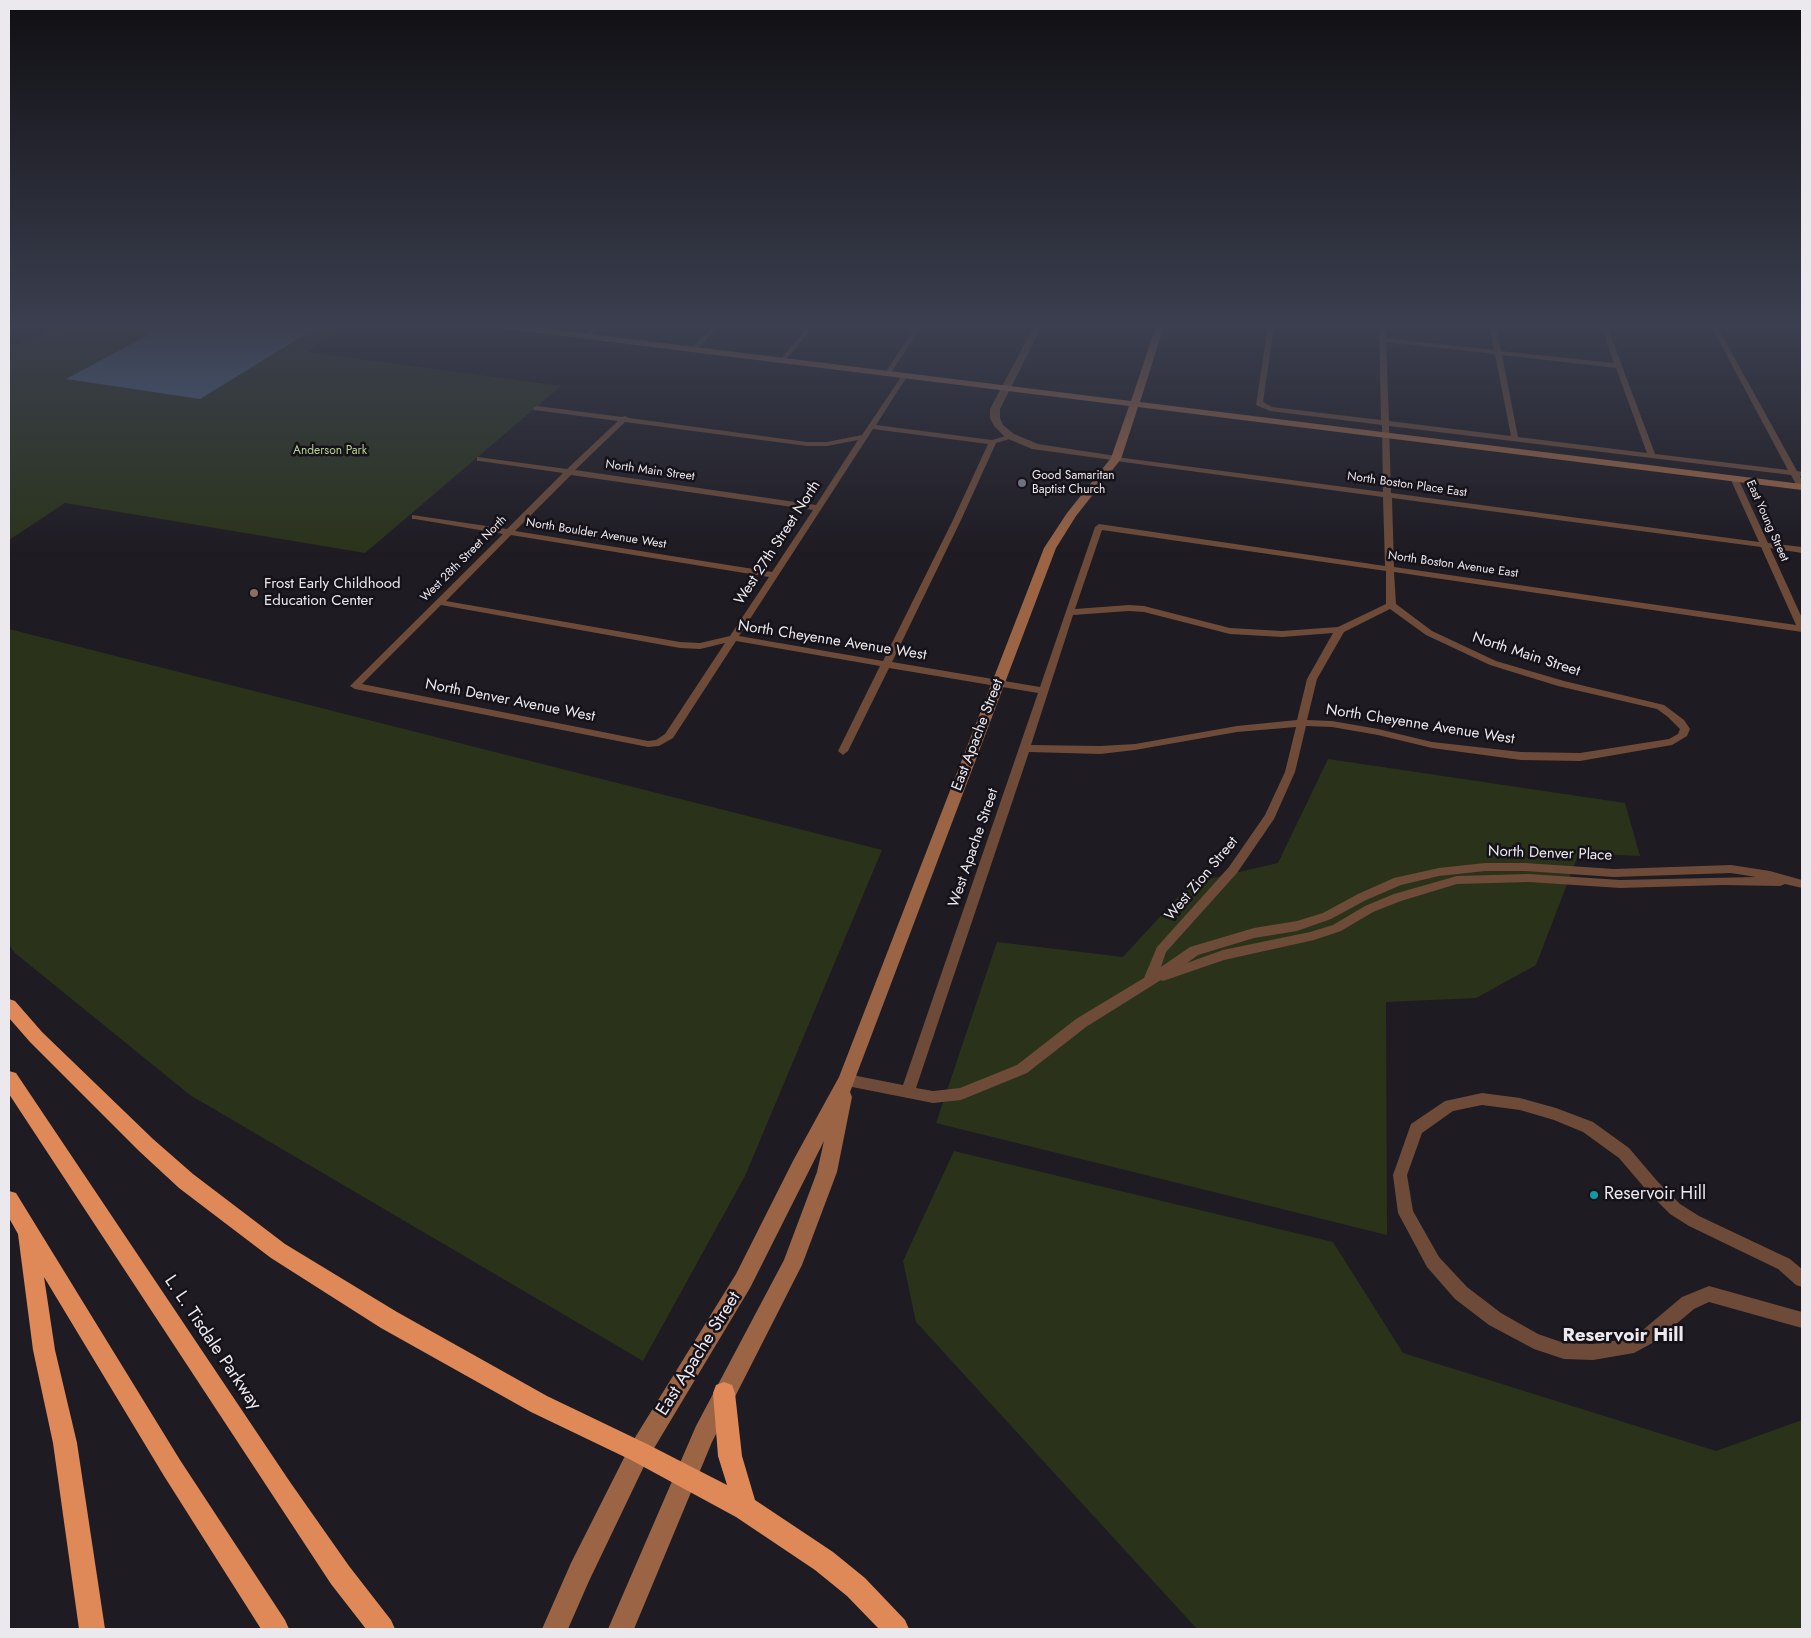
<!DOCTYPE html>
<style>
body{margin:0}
#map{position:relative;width:1811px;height:1638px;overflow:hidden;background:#1e1b22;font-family:Jost,sans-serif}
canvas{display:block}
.frame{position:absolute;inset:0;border:10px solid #ece9ee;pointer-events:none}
</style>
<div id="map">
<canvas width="1811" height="1638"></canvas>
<div class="frame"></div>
</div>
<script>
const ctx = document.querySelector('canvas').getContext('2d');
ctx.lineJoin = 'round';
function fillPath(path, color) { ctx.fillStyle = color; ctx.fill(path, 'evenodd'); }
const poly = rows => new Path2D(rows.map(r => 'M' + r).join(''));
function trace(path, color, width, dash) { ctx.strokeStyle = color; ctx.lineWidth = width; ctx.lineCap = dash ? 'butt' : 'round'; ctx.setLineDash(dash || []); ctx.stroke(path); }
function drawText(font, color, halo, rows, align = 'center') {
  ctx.font = font + ' Jost,sans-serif'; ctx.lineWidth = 5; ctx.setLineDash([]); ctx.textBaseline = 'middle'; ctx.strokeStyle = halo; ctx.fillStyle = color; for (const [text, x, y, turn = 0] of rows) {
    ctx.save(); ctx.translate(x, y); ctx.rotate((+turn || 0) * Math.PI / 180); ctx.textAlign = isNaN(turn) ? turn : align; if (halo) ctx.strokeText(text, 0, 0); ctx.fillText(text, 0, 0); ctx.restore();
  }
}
const green = poly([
 [71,326,348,326,307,352,561,386,365,553,65,503,9,540,9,347,52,330],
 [9,629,882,850,745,1176,643,1361,190,1095,15,953,9,945],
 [1328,759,1625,803,1640,856,1579,853,1536,965,1476,998,1386,1002,1387,1235,936,1123,997,942,1123,957,1191,883,1278,863],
 [954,1151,1333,1242,1403,1353,1716,1451,1802,1420,1802,1629,1197,1629,916,1322,903,1261]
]);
const water = poly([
 [165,326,319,326,200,399,66,379]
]);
const minor = poly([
 [594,326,601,326,589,337,585,337,585,335,594,326],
 [713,326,720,326,696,350,692,350,692,348,713,326],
 [808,326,814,326,785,361,781,361,781,359,808,326],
 [916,326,922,326,890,374,886,374,885,373,916,326],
 [1268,326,1274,326,1263,402,1272,407,1381,420,1379,326,1385,326,1386,338,1494,350,1490,326,1496,326,1501,351,1614,363,1601,326,1607,326,1655,454,1788,470,1711,326,1717,326,1797,471,1802,472,1802,476,1800,476,1802,481,1802,488,1798,488,1791,475,1389,426,1391,493,1759,542,1730,478,1737,476,1768,543,1802,547,1802,553,1770,548,1802,618,1802,632,1394,572,1396,604,1432,631,1496,661,1564,681,1664,705,1684,720,1690,729,1687,736,1672,745,1580,761,1521,760,1432,748,1378,735,1332,727,1306,726,1295,772,1274,819,1237,873,1166,952,1161,967,1190,947,1254,928,1297,921,1323,913,1358,894,1394,878,1439,868,1485,863,1525,863,1614,869,1731,865,1770,871,1802,880,1802,888,1785,884,1780,886,1723,885,1620,888,1529,882,1457,884,1401,901,1373,912,1341,931,1314,940,1224,960,1163,981,1161,980,1086,1027,1027,1073,961,1100,933,1103,847,1086,842,1084,840,1080,842,1076,847,1074,903,1085,1038,693,889,668,848,751,843,755,838,751,880,666,736,641,673,738,659,746,648,747,355,689,350,686,503,534,415,519,412,519,412,515,507,529,563,473,480,461,477,461,477,457,567,469,618,421,534,410,533,408,537,406,622,417,625,416,629,418,807,442,827,442,862,435,903,374,905,373,908,375,876,425,992,440,1013,434,1013,438,996,443,961,520,892,662,1040,687,1095,527,1099,524,1385,566,1383,497,1116,461,1112,459,1116,457,1383,492,1382,425,1270,411,1256,405,1268,326],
 [1386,342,1495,354,1511,436,1389,421,1386,342],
 [1502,355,1616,368,1647,453,1518,437,1502,355],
 [625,422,807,446,827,446,858,440,816,505,575,470,625,422],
 [873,429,988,444,953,520,883,661,739,636,873,429],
 [571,475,813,510,772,572,515,531,571,475],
 [1392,498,1761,547,1796,625,1394,567,1392,498],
 [1102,530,1386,571,1386,604,1338,627,1282,631,1230,628,1144,606,1129,605,1075,609,1102,530],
 [511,535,769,577,730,636,700,643,680,642,446,601,511,535],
 [441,605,680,648,700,649,725,643,665,734,656,740,648,741,362,684,441,605],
 [1390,609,1426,635,1490,665,1558,686,1657,709,1668,717,1680,729,1678,734,1669,739,1580,753,1521,752,1432,742,1378,729,1332,721,1307,720,1317,679,1344,632,1390,609],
 [1129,611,1144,612,1230,634,1282,637,1333,633,1307,679,1297,720,1237,726,1135,744,1100,746,1031,745,1073,615,1129,611],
 [1296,727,1285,772,1265,815,1229,867,1157,947,1144,978,1076,1019,1017,1065,960,1088,933,1091,916,1088,1029,752,1100,754,1135,750,1237,732,1296,727],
 [1485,871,1525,871,1614,877,1731,873,1756,877,1620,880,1529,874,1457,876,1394,894,1365,906,1333,925,1310,932,1223,950,1187,963,1198,955,1254,938,1297,931,1331,919,1366,900,1401,885,1439,876,1485,871],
 [1482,1093,1520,1098,1556,1108,1593,1122,1629,1148,1658,1182,1680,1204,1699,1216,1790,1259,1802,1269,1802,1287,1796,1285,1778,1269,1689,1226,1670,1214,1648,1192,1619,1158,1583,1132,1554,1120,1520,1110,1482,1105,1453,1111,1422,1133,1407,1175,1413,1211,1439,1257,1467,1287,1501,1313,1538,1334,1564,1343,1593,1344,1626,1339,1644,1329,1682,1297,1709,1286,1802,1312,1802,1328,1709,1302,1694,1309,1656,1341,1634,1353,1593,1360,1564,1359,1534,1349,1489,1325,1455,1299,1427,1267,1398,1213,1393,1175,1411,1124,1445,1101,1482,1093]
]);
const tertiary = poly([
 [1034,326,1042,326,1000,409,1000,418,1003,425,1014,434,1038,444,1116,456,1121,459,1120,461,1032,449,1006,438,994,426,990,418,990,409,1034,326]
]);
const secondary = poly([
 [502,326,526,326,1131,401,1156,326,1164,326,1140,402,1802,484,1802,490,1138,407,1121,459,1076,516,1056,548,850,1092,852,1097,837,1172,802,1265,712,1442,634,1629,608,1629,696,1426,784,1260,817,1172,824,1141,750,1288,647,1460,589,1581,568,1629,542,1629,571,1563,631,1444,736,1274,794,1159,839,1077,1044,548,1067,513,1111,458,1129,406,506,329,502,326]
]);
const trunk = poly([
 [9,326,17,326,9,330,9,326]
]);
const motorway = poly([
 [9,999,15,1001,42,1032,153,1139,193,1174,285,1244,397,1312,547,1396,647,1444,727,1485,718,1456,713,1393,716,1385,724,1382,732,1385,735,1393,742,1456,755,1500,833,1552,865,1578,905,1620,909,1629,879,1629,847,1596,815,1570,736,1517,631,1460,531,1412,381,1328,271,1258,179,1188,139,1151,30,1042,9,1018,9,999],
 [9,1071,16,1073,290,1482,349,1566,391,1620,395,1629,366,1629,331,1584,9,1094,9,1071],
 [9,1191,16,1193,180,1460,285,1620,289,1629,261,1629,164,1476,44,1277,55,1350,77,1443,105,1629,79,1629,53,1443,33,1350,18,1234,9,1218,9,1191]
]);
const markers = [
 [1022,483,5,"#6b7280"],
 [254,593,5,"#8d6e63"],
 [1594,1195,5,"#0f9aa8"]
];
const farParknames = [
 ["Anderson Park",330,451]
];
const farStreetnames = [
 ["North Main Street",650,471,8],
 ["North Boston Place East",1407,485,8],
 ["East Young Street",1767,521,66],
 ["North Boulder Avenue West",596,534,9],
 ["West 28th Street North",464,559,-45],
 ["North Boston Avenue East",1453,565,8]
];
const farPoinames = [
 ["Good Samaritan",1032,476],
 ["Baptist Church",1032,490]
];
const streetNames = [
 ["West 27th Street North",778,543,-57],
 ["North Cheyenne Avenue West",832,641,9],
 ["North Main Street",1526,655,18],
 ["North Denver Avenue West",510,701,11],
 ["North Cheyenne Avenue West",1420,725,9],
 ["East Apache Street",978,735,-69],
 ["West Apache Street",974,848,-71],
 ["North Denver Place",1550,854,2],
 ["West Zion Street",1202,879,-50]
];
const poiNames = [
 ["Frost Early Childhood",264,584],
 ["Education Center",264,601]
];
const nearPoinames = [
 ["Reservoir Hill",1604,1195]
];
const nearStreetnames = [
 ["L. L. Tisdale Parkway",212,1343,56],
 ["East Apache Street",699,1354,-58]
];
const nearNeighbourhoodnames = [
 ["Reservoir Hill",1623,1336]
];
fillPath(green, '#2a331a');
fillPath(water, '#506b8d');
fillPath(minor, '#6d4b38');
fillPath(tertiary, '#6d4b38');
fillPath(secondary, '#9b6445');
fillPath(trunk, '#cf8054');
fillPath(motorway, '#df8958');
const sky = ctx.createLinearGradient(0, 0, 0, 555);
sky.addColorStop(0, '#100f13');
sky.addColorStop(0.59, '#3b3f4f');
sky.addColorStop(1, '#3b3f4f00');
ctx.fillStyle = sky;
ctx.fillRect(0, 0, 1811, 555);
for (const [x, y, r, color] of markers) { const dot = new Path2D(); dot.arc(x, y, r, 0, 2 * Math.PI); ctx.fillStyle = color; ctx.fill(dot); trace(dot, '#151219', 2); }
drawText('12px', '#b9d28f', '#151219', farParknames);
drawText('12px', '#ece9ee', '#151219', farStreetnames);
drawText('12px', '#ece9ee', '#151219', farPoinames, 'left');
drawText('15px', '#ece9ee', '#151219', streetNames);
drawText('15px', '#ece9ee', '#151219', poiNames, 'left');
drawText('18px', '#ece9ee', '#151219', nearPoinames, 'left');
drawText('18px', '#ece9ee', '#151219', nearStreetnames);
drawText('bold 19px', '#ece9ee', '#151219', nearNeighbourhoodnames);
</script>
